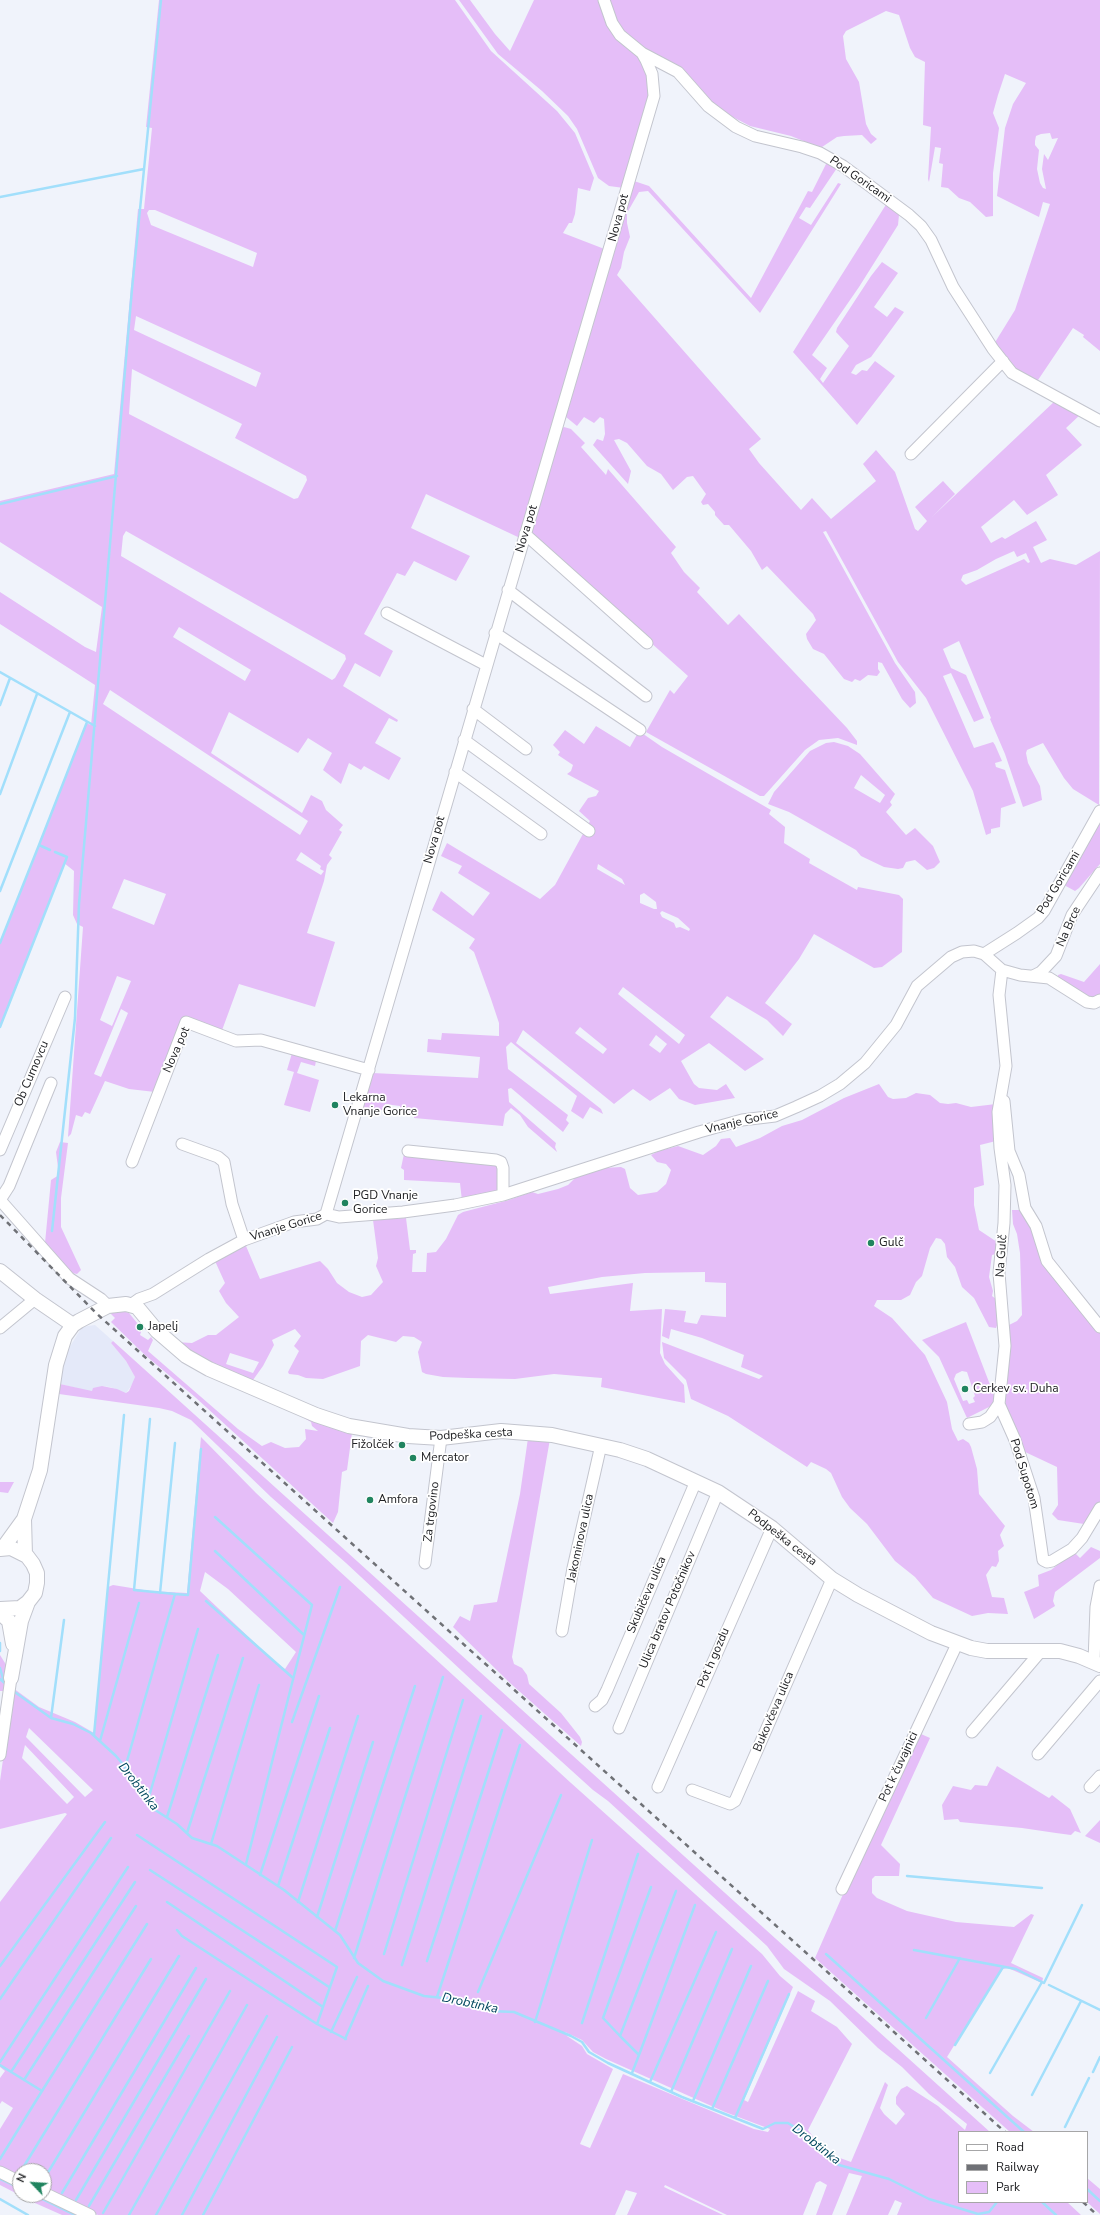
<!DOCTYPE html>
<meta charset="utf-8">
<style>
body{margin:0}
#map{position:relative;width:1100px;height:2215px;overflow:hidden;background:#f0f3fb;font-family:"Nunito Sans",sans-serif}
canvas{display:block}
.legend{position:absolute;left:958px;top:2131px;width:130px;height:72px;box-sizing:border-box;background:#fff;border:1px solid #a6a6a7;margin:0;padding:5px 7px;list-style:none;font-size:12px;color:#202124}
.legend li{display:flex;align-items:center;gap:8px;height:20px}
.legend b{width:20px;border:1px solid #a6a6a7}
.north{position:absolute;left:12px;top:2163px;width:40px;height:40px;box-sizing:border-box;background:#fff;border:1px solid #a6a6a7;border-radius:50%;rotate:295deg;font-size:11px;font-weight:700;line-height:16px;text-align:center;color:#202124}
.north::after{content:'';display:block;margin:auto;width:14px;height:18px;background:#20845f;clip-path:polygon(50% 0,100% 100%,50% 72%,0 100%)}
</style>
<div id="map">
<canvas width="1100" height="2215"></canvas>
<ul class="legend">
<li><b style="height:5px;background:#fff"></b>Road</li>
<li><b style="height:5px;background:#6f7176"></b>Railway</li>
<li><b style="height:11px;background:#e5bef8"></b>Park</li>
</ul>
<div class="north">N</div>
</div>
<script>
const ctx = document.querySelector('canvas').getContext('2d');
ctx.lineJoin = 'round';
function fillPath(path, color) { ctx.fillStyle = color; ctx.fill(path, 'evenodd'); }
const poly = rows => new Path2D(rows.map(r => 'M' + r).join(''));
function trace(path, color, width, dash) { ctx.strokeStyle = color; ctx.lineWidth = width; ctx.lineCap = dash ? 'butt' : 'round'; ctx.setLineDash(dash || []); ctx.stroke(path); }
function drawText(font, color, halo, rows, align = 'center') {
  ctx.font = font + ' "Nunito Sans",sans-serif'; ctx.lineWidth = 3.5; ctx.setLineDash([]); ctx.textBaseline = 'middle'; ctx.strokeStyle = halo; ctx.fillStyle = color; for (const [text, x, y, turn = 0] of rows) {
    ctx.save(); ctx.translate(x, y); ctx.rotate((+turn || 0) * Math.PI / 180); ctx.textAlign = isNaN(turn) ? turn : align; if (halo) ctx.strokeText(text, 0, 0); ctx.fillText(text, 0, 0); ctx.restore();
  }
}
const built = poly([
 [95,1325,113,1341,111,1343,126,1361,135,1377,134,1382,126,1393,110,1387,102,1386,92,1392,60,1384,66,1353,82,1327]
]);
const green = poly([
 [159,0,455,0,491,51,557,111,575,133,594,178,590,191,578,188,575,214,572,223,569,223,563,233,607,250,520,538,426,494,411,528,470,556,456,581,414,561,405,576,397,573,364,634,393,651,380,677,355,663,343,686,398,720,397,722,389,718,375,743,401,758,389,780,364,766,361,770,349,763,341,784,323,770,332,753,308,738,298,753,229,712,211,753,302,813,311,795,322,801,326,810,343,825,339,830,342,832,329,855,332,858,327,865,324,881,307,933,335,942,315,1007,239,984,221,1033,186,1018,155,1092,129,1089,105,1081,90,1114,85,1112,82,1117,76,1115,71,1134,68,1137,83,927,77,924,73,915,74,871,64,863,0,1026,0,943,86,723,91,725,95,685,0,624,0,592,85,647,96,652,102,607,0,542,0,501,114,474,138,209,144,209,152,128,146,127],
 [149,210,155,210,257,253,253,267,151,225,147,213],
 [136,316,261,373,256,387,134,330],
 [132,369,242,424,235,438,306,476,307,480,298,498,294,499,129,414],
 [126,531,345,655,346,659,335,678,332,680,121,556,123,536],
 [179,627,251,670,245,681,173,637],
 [110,690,308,821,300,835,103,704],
 [301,852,321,866,320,869,324,871,321,875,296,860],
 [124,879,166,894,154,925,112,908],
 [117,976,131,981,112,1026,100,1020],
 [121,1009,128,1013,101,1077,94,1074],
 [459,0,470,0,495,34,510,51,534,0,602,0,649,75,649,97,624,188,609,186,598,178,577,129,568,116,542,91,498,54],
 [607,0,1100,0,1100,351,1083,337,1084,335,1073,328,1036,383,1021,375,994,344,1015,310,1050,204,1043,202,1039,217,997,196,1005,128,1013,104,1026,83,1005,74,998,95,993,113,999,128,993,173,993,216,986,217,970,202,959,198,948,188,941,187,943,164,939,163,941,148,935,147,929,182,928,179,931,127,923,125,925,62,915,57,910,48,899,15,886,11,846,31,843,36,846,59,859,82,866,124,871,134,877,139,871,144,862,135,844,136,837,137,822,147,818,147,791,136,750,126,729,115,715,105,682,70,664,58,637,45,618,27],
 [1050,133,1052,139,1058,138,1048,160,1044,154,1042,169,1046,189,1043,188,1040,183,1037,169,1039,150,1035,145,1035,141,1036,136,1041,134],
 [827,162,837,168,810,208,806,207,799,218,811,225,838,183,841,184,760,313,648,191,639,192,627,213,627,223,630,237,624,252,621,268,617,275,761,439,749,449,759,463,801,510,812,498,831,519,876,481,863,464,876,450,895,472,915,529,918,531,927,521,915,507,943,481,955,494,932,517,1056,400,1081,414,1066,428,1082,445,1046,475,1058,495,1027,515,1014,500,981,527,991,543,1002,537,1005,539,1036,521,1047,540,1033,547,1041,563,1050,559,1076,565,1100,551,1099,805,1073,789,1064,778,1043,743,1027,750,1026,753,1028,763,1040,786,1042,800,1023,807,1005,754,990,719,991,718,959,641,943,649,951,668,966,675,984,718,974,722,951,673,943,676,974,748,993,742,995,745,1002,761,995,763,996,767,1005,770,1016,803,1001,808,1000,827,991,829,991,833,986,835,973,791,926,698,898,662,826,531,823,532,831,546,895,663,915,692,916,703,910,708,902,699,882,663,878,662,878,669,880,672,877,676,868,675,860,681,855,679,852,682,844,679,824,654,813,649,807,639,806,634,816,620,813,614,767,566,762,570,751,551,729,525,724,525,715,515,715,512,708,504,703,505,701,502,706,494,693,476,687,477,673,490,661,474,647,466,627,443,619,439,614,440,631,471,628,484,593,445,597,439,603,441,605,434,604,419,600,417,594,423,584,417,577,426,566,417,634,181,649,186,751,298,808,191,812,192],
 [1014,551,1017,557,1026,553,1030,562,1028,563,1024,559,966,585,961,580,963,575,977,570,996,559],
 [887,203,899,215,898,225,859,287,812,355,827,368,820,379,823,383,849,346,836,332,837,328,871,276,882,262,898,273,874,307,887,317,895,307,904,312,871,357,856,365,851,373,856,375,862,370,867,371,875,361,895,376,857,425,793,352],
 [564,427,571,429,585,443,581,447,606,475,608,469,676,547,671,553,684,572,700,588,697,592,728,625,739,614,847,728,857,741,857,745,838,738,819,740,805,750,764,796,760,796,646,732,670,690,674,694,688,676,534,538,532,531,561,429],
 [596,726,630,747,639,731,662,747,771,810,769,814,785,827,784,843,810,859,809,863,857,890,858,887,899,895,903,899,902,952,882,967,874,968,814,934,799,959,765,1003,792,1024,783,1036,767,1020,727,996,710,1017,764,1059,745,1071,709,1043,681,1061,694,1084,699,1088,717,1090,726,1084,735,1098,695,1105,679,1099,670,1088,650,1101,633,1089,614,1104,523,1030,516,1043,582,1094,601,1109,603,1114,590,1107,583,1119,571,1111,577,1096,511,1042,506,1047,508,1069,568,1115,566,1120,569,1123,563,1132,511,1088,508,1089,509,1102,556,1143,555,1147,557,1152,528,1127,520,1115,511,1108,505,1114,503,1126,414,1118,414,1113,400,1112,400,1106,385,1104,383,1110,362,1109,372,1073,478,1078,480,1057,427,1052,428,1039,441,1040,442,1033,499,1036,499,1023,491,999,474,952,469,948,475,939,432,910,441,891,473,916,490,893,458,873,462,866,441,856,447,843,540,899,555,885,590,821,579,811,588,798,596,796,599,791,567,774,571,771,573,765,558,755,560,752,553,745,565,730,584,744],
 [598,864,622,879,625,885,597,869],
 [644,893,656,902,657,909,654,909,640,903,640,895],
 [662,911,678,918,690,929,689,931,680,927,676,928,674,923,662,917,660,913],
 [623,987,685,1035,679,1044,618,994],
 [580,1027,607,1049,603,1054,575,1033],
 [656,1035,667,1044,660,1053,649,1045],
 [834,742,848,746,860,754,895,794,890,802,892,805,886,812,906,835,915,828,933,846,940,862,934,868,927,870,915,860,906,862,903,868,898,869,884,867,861,856,856,850,789,812,768,804,774,792,810,751,826,743],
 [861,775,885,795,880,803,854,788],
 [1100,823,1100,864,1079,888,1075,891,1064,885],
 [1100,964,1100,997,1094,999,1088,998,1058,978,1058,975,1061,974,1084,982],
 [292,1053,316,1061,315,1066,301,1062,297,1073,319,1080,310,1112,284,1105,294,1072,287,1070],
 [879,1084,888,1097,893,1099,906,1098,916,1093,930,1095,940,1103,948,1104,956,1103,971,1107,996,1104,996,1141,980,1145,984,1185,974,1188,974,1205,979,1230,997,1242,996,1254,992,1255,989,1277,993,1291,992,1296,996,1299,998,1323,996,1328,989,1327,974,1298,962,1287,955,1267,947,1257,945,1244,941,1239,936,1238,930,1248,922,1276,916,1282,910,1295,901,1300,877,1300,874,1306,892,1318,925,1355,947,1402,952,1429,958,1441,963,1439,969,1443,971,1447,977,1469,979,1494,1005,1526,1000,1535,1004,1546,998,1551,999,1561,996,1567,992,1566,986,1575,992,1597,1004,1598,1008,1614,988,1613,972,1616,933,1598,915,1577,895,1561,867,1524,850,1508,842,1497,831,1473,826,1469,811,1462,807,1467,728,1416,691,1399,686,1380,664,1358,662,1342,759,1379,763,1376,741,1367,744,1355,702,1338,671,1329,669,1339,662,1336,665,1309,686,1311,684,1322,697,1324,701,1315,726,1317,726,1283,705,1282,705,1272,645,1273,602,1277,548,1287,550,1294,633,1283,630,1311,662,1309,660,1353,665,1364,684,1385,685,1403,601,1387,602,1378,554,1374,515,1379,468,1378,443,1377,426,1374,422,1372,418,1352,422,1342,414,1337,403,1336,396,1342,368,1335,361,1341,360,1366,323,1379,306,1378,298,1375,289,1374,288,1372,299,1351,294,1346,301,1336,295,1329,272,1340,274,1345,263,1366,253,1380,248,1380,210,1366,175,1342,192,1343,208,1335,216,1335,239,1317,226,1303,219,1291,225,1283,215,1261,246,1246,260,1279,320,1261,328,1269,337,1283,349,1292,362,1297,371,1295,383,1282,376,1266,378,1258,373,1220,406,1218,410,1250,416,1250,416,1253,413,1254,412,1272,426,1272,427,1253,436,1252,446,1239,458,1215,463,1212,509,1200,532,1192,538,1194,558,1189,568,1185,577,1176,604,1168,621,1167,625,1169,630,1188,638,1195,657,1192,666,1184,671,1170,666,1164,657,1162,651,1155,659,1151,678,1146,703,1155,716,1146,721,1139,730,1138,736,1147,760,1138,782,1126,802,1120,844,1098],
 [230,1353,259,1362,253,1373,226,1364],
 [60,1142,68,1143,61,1198,61,1227,81,1270,77,1274,72,1273,56,1257,45,1243,51,1180,59,1175,56,1152],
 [404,1154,496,1164,499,1165,501,1190,462,1201,460,1183,404,1180,404,1170,401,1168],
 [1012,1210,1021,1210,1100,1330,1100,1504,1084,1524,1058,1520,1052,1514,1058,1505,1057,1467,1023,1451,1005,1406,1009,1325,1017,1321,1022,1315,1020,1253,1017,1234,1013,1224],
 [113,1311,123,1311,129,1313,142,1329,140,1335,148,1340,151,1337,153,1340,148,1351,238,1429,262,1446,271,1442,285,1448,299,1447,306,1439,305,1429,318,1431,312,1426,311,1422,304,1418,304,1415,352,1433,347,1470,342,1472,338,1512,333,1523,195,1397,145,1355,111,1322,115,1318,111,1314],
 [966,1322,997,1403,967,1418,939,1357,922,1340],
 [962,1371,967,1372,975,1396,973,1398,975,1402,969,1404,967,1400,963,1401,954,1379,956,1374],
 [113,1341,990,2132,959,2132,959,2202,1067,2202,1081,2215,897,2215,902,2203,895,2200,888,2215,846,2215,862,2176,849,2173,832,2215,816,2215,827,2185,820,2181,816,2183,803,2215,727,2215,665,2185,664,2187,723,2215,627,2215,637,2193,626,2190,615,2215,98,2215,44,2190,44,2171,20,2171,20,2178,0,2169,0,2129,13,2108,2,2101,0,2104,0,2078,5,2071,0,2067,0,1902,67,1814,65,1813,0,1829,0,1781,13,1688,39,1707,75,1722,94,1733,108,1587,113,1585,150,1591,187,1593,201,1437,256,1493,337,1569,571,1783,762,1954,780,1976,793,1987,744,2100,748,2102,798,1991,815,2001,811,2011,837,2027,852,2044,808,2130,821,2147,829,2154,851,2162,885,2082,888,2085,880,2108,884,2114,896,2125,905,2114,896,2104,896,2097,901,2089,907,2086,938,2106,965,2130,967,2124,929,2094,902,2067,878,2048,830,2001,784,1969,767,1946,608,1801,593,1790,477,1685,346,1563,271,1497,191,1420,172,1411,159,1408,59,1394,60,1384,92,1391,93,1388,102,1386,117,1389,126,1393,129,1391,135,1377,126,1361,111,1343],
 [205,1572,228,1589,296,1652,285,1669,273,1660,200,1591],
 [29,1728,93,1790,85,1797,26,1737],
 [25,1745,74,1797,67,1804,22,1758],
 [565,2032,582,2040,593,2052,606,2059,725,2112,770,2129,768,2132,754,2129,623,2074,590,2148,580,2144,613,2069,587,2054,582,2046,567,2036],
 [528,1438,550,1439,512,1657,514,1664,522,1668,527,1675,529,1684,561,1713,580,1737,582,1742,581,1746,510,1683,453,1627,460,1616,470,1621,474,1605,497,1602,520,1494],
 [0,1482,14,1482,8,1493,0,1492],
 [1091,1547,1100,1551,1100,1558,1055,1592,1053,1601,1055,1606,1034,1619,1024,1592,1039,1586,1038,1575,1051,1570,1074,1552,1080,1558],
 [0,1655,10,1671,6,1691,0,1691],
 [921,1734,930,1738,881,1845,900,1864,899,1876,875,1876,872,1879,872,1893,877,1898,907,1911,956,1922,1014,1927,1031,1914,1034,1915,1011,1963,1043,1978,1042,1983,1008,1968,1003,1969,990,1987,947,2057,1013,2116,1034,2132,1010,2132,815,1958,855,1867],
 [997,1766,1049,1798,1052,1795,1070,1809,1081,1833,1075,1831,1071,1835,1056,1833,1022,1828,960,1822,958,1819,944,1820,942,1805,953,1786,971,1790,975,1785,987,1786],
 [1100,1820,1100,1843,1085,1836],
 [0,2176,20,2185,20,2195,41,2195,83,2215,62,2215,35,2203,0,2185],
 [1087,2178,1100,2189,1100,2214,1087,2202]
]);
const stream = poly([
 [0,197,144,169],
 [0,504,117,476],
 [0,672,95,726],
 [0,705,10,678],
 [0,794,37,694],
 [50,850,39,845,87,722],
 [0,891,70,712],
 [0,943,39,845],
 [0,1027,67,857,55,852],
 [52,1231,75,1018,79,904,132,289,161,0],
 [215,1517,312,1605,246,1864],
 [215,1551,304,1635],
 [160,1593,175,1443],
 [175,1594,188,1595,201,1449],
 [206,1601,293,1678],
 [0,1643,0,1651],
 [0,1668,4,1682],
 [0,1679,7,1685],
 [12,1690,51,1718,73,1724,91,1733,116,1756,132,1775,152,1808,177,1824,192,1838,217,1846,284,1890,340,1935,358,1963,383,1981,424,1996,453,1999,490,2011,514,2012,571,2036,582,2042,589,2052,608,2063,682,2097,763,2129,775,2123,788,2123,807,2135,811,2144,839,2165,889,2179,929,2199,978,2214,989,2212,997,2202],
 [51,1718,64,1620],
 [292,1722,340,1587],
 [94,1735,124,1415],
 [100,1741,139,1603],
 [125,1768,175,1594,134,1590,150,1419],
 [148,1800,198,1629],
 [167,1817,218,1655],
 [187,1833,243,1658],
 [137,1835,337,1967,317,2024],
 [211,1844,259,1685],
 [150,1870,329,1987],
 [260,1875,319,1696],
 [907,1876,1042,1888],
 [278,1886,330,1728],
 [167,1902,323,2007],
 [298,1902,358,1716],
 [317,1917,373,1742],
 [177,1930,182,1936,317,2024,346,2039],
 [335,1931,415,1686],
 [914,1950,1016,1969,1044,1983],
 [384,1954,463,1700],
 [826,1954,1024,2132],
 [354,1958,443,1677],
 [427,1961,502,1730],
 [402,1965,481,1716],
 [0,1966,105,1822],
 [1044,1983,1082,1905],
 [1049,1985,1100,2010],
 [478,1992,561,1795],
 [437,1997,520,1745],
 [0,1999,111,1838],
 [926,2018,960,1958],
 [535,2022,592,1840],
 [582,2023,638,1854],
 [331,2032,357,1977],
 [620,2036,603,2018,651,1887],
 [345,2039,368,1986],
 [955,2045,1003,1967],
 [639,2055,695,1905],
 [0,2062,128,1867],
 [0,2065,42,2091,0,2159],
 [11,2072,135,1882],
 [1093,2072,1100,2057],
 [632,2073,639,2055,620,2036,676,1891],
 [990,2073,1042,1982],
 [24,2080,136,1906],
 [650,2082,716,1932],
 [42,2091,147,1924],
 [671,2092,732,1949],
 [1032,2095,1081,2001],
 [693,2101,751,1966],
 [712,2109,768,1981],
 [735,2118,789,1994],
 [1065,2127,1089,2078],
 [21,2171,151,1959],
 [0,2179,20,2188],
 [44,2179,179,1956],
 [1087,2189,1100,2201],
 [62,2193,196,1968],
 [34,2195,75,2215],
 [0,2199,28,2215],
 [76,2200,206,1979],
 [1042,2202,1056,2215],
 [89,2206,189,2036],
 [103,2213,230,1991],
 [129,2215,247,2005],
 [156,2215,267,2016],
 [182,2215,277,2037],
 [203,2215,292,2047]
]);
const minor = poly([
 [642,53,678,72,708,106,736,127,755,136,802,147,820,153,843,166,909,215,921,226,931,240,953,287,993,349,1012,373,1100,421],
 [911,454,1003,361],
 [525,534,647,643],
 [508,590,646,696],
 [387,613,486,665],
 [495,633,640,730],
 [473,709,526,749],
 [464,740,589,831],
 [455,772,541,834],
 [984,954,1017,933,1038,918,1044,911,1100,811],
 [1033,976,1041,972,1056,956,1072,915,1100,873],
 [1004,1101,1009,1151,1019,1175,1025,1208,1036,1226,1047,1261,1100,1327],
 [182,1144,218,1157,224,1162,232,1204,244,1240],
 [0,1150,65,997],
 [408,1151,496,1160,501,1162,503,1168,503,1195],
 [132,1162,186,1022,236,1041,261,1040,369,1070],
 [0,1200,69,1278,101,1299,108,1306],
 [0,1200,9,1186,51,1083],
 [326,1214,654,96,652,74,646,60,642,53,620,35,612,23,604,0],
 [326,1214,339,1217,403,1212,455,1205,503,1195,699,1132,742,1120,775,1116,796,1107,820,1096,840,1084,865,1063,896,1025,917,986,951,957,962,952,974,951,984,954,1002,970,1020,975,1049,978,1087,1002,1094,1003,1100,1000],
 [132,1304,139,1299,153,1294,209,1259,244,1240,294,1222,317,1219,326,1214],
 [0,1328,35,1299],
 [999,1404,1015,1440,1034,1498,1043,1560,1047,1562,1052,1561,1072,1549,1082,1538,1100,1508],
 [969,1424,982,1422,990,1417,999,1404,1005,1346,999,1273,1004,1223,1005,1185,1000,1148,998,1112,1006,1066,999,995,1002,970],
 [425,1563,441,1438],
 [562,1631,573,1568,601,1445],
 [1094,1662,1096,1607,1100,1586],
 [595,1706,602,1700,607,1690,696,1481],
 [619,1728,718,1492],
 [972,1732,1041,1651],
 [1038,1754,1100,1681],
 [0,1755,11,1678],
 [658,1787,772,1528],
 [1090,1787,1100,1776],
 [692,1790,730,1804,735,1801,832,1579],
 [842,1889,957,1644],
 [0,2172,20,2182],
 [44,2193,90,2215]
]);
const major = poly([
 [0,1271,35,1299,73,1325],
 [24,1519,25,1555],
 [3,1548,24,1519,40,1470,56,1365,65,1336,73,1325,79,1321,108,1306,126,1304,137,1307,157,1331,186,1356,209,1369,316,1415,349,1426,408,1436,441,1438,501,1431,552,1435,620,1450,647,1459,718,1492,772,1528,832,1579,858,1595,931,1633,971,1648,987,1651,1060,1651,1079,1656,1100,1665],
 [0,1549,11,1548,27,1556,33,1564,37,1573,37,1583,35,1593,28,1602,20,1608,0,1609],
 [0,1613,9,1621,13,1644],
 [11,1678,21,1621,28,1602]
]);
const rail = poly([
 [0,1215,96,1313,1005,2132],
 [1083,2202,1097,2215]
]);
const markers = [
 [335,1105,4,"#20845f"],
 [345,1203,4,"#20845f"],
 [871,1243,4,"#20845f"],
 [140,1327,4,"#20845f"],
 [965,1389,4,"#20845f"],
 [402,1445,4,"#20845f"],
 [413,1458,4,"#20845f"],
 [370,1500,4,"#20845f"]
];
const streetNames = [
 ["Pod Goricami",860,180,35],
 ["Nova pot",619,218,-75],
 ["Nova pot",527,529,-73],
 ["Nova pot",435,840,-74],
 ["Pod Goricami",1059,883,-59],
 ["Na Brce",1069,927,-66],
 ["Nova pot",177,1050,-66],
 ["Ob Curnovcu",32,1074,-67],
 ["Vnanje Gorice",742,1122,-13],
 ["Vnanje Gorice",286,1227,-17],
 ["Na Gulč",1002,1256,-86],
 ["Podpeška cesta",471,1435,-3],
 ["Pod Supotom",1024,1474,73],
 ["Za trgovino",432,1512,-83],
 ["Jakominova ulica",581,1538,-78],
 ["Podpeška cesta",782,1538,38],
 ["Skubičeva ulica",647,1595,-67],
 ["Ulica bratov Potočnikov",668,1610,-67],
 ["Pot h gozdu",714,1658,-67],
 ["Bukovčeva ulica",774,1712,-67],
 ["Pot k čuvajnici",899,1767,-65]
];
const poiNames = [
 ["Lekarna",343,1098],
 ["Vnanje Gorice",343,1112],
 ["PGD Vnanje",353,1196],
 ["Gorice",353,1210],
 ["Gulč",879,1243],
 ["Japelj",148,1327],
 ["Cerkev sv. Duha",973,1389],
 ["Fižolček",394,1445,"right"],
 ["Mercator",421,1458],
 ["Amfora",378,1500]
];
const waterNames = [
 ["Drobtinka",138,1787,52],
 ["Drobtinka",470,2004,12],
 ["Drobtinka",816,2145,38]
];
fillPath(built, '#e4e9f9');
fillPath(green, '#e5bef8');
trace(stream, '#a2dffb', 2.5);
trace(minor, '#c3c5ce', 13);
trace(major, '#c3c5ce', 16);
trace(minor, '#fff', 11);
trace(major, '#fff', 14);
trace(rail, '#6f7176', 2.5, [5, 5]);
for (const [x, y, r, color] of markers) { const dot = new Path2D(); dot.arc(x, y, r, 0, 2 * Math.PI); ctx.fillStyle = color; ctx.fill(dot); trace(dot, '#fff', 1.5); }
drawText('12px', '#202124', '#fff', streetNames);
drawText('12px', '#202124', '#fff', poiNames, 'left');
drawText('italic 13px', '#00465e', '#fff', waterNames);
</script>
